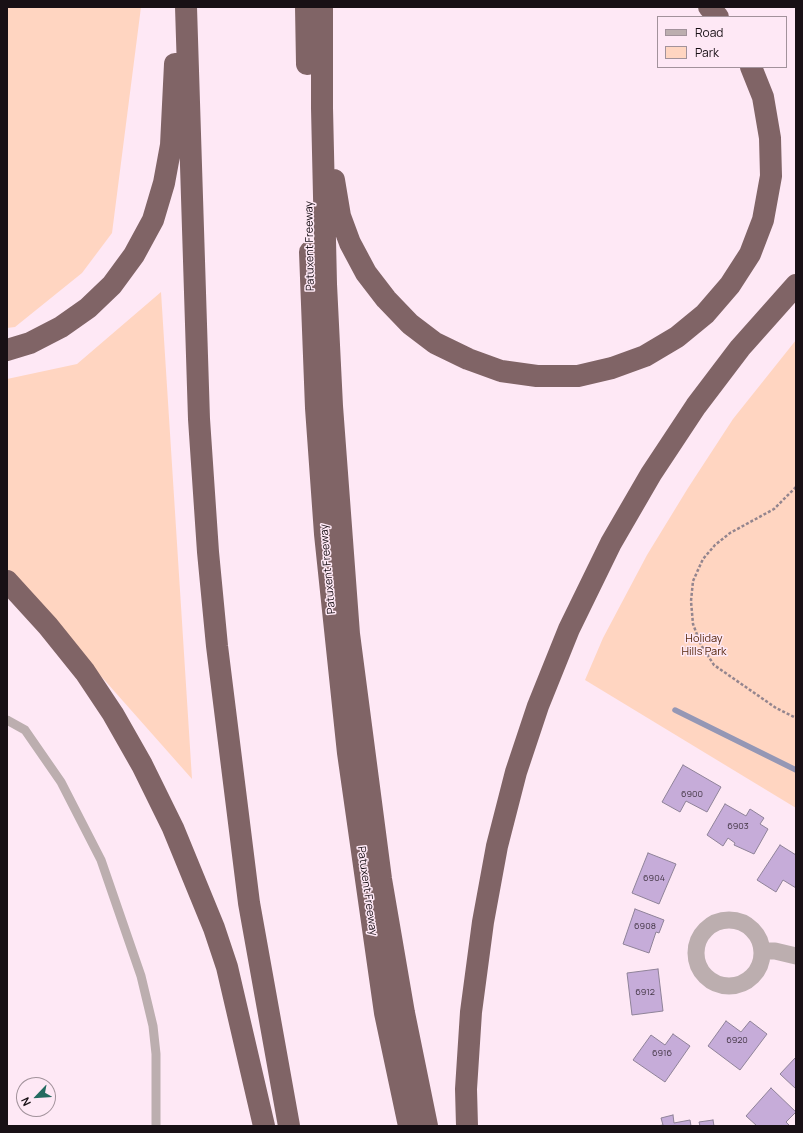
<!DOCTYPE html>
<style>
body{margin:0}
#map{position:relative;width:803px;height:1133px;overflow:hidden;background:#fee8f5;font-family:Manrope,sans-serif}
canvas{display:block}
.frame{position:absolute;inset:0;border:8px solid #181015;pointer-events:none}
.legend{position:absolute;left:657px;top:16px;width:130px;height:52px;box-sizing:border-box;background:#fee8f5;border:1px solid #a2929b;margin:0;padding:5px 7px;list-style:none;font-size:12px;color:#181015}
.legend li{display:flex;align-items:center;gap:8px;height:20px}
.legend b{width:20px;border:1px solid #a2929b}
.north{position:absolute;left:16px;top:1077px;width:40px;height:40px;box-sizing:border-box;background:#fee8f5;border:1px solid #a2929b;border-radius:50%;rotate:245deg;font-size:11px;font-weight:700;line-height:16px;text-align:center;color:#181015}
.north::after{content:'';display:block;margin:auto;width:14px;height:18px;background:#246b60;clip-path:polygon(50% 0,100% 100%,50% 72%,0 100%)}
</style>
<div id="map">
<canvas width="803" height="1133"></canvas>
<div class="frame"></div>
<ul class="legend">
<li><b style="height:5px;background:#bcaeaf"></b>Road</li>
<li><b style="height:11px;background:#ffd5c1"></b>Park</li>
</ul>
<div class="north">N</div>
</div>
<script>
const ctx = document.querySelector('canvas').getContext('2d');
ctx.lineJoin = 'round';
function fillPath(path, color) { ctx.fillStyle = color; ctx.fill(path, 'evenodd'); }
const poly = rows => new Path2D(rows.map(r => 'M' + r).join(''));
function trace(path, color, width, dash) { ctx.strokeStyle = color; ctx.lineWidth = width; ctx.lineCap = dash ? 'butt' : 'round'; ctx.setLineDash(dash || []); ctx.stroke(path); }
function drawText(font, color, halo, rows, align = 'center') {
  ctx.font = font + ' Manrope,sans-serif'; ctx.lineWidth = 3; ctx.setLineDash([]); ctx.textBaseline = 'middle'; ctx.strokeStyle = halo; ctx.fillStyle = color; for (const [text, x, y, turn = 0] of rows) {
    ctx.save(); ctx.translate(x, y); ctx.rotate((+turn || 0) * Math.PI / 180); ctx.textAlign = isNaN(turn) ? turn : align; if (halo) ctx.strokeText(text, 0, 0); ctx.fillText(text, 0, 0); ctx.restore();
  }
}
const green = poly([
 [7,7,141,7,112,233,82,273,15,327,7,328],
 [161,292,192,779,7,570,7,379,77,364],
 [796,340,796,808,585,680,603,638,647,555,688,488,733,419]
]);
const stream = poly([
 [675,710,796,770]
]);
const building = poly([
 [683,765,721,787,707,812,686,801,680,812,662,802,683,765],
 [725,804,746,816,750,809,764,818,760,824,768,829,754,854,734,845,735,843,728,838,723,846,707,835,725,804],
 [780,845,796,855,796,888,783,880,776,892,757,880,780,845],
 [648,853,676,864,659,904,632,893,648,853],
 [635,909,664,920,659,933,656,932,649,953,623,944,635,909],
 [658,969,663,1011,632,1015,627,973,658,969],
 [726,1021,741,1032,750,1021,767,1034,740,1070,708,1046,726,1021],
 [673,1034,690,1046,665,1082,633,1060,651,1035,665,1045,673,1034],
 [796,1057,796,1089,780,1074,796,1057],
 [771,1088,796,1112,786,1122,790,1126,757,1126,746,1116,771,1088],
 [673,1115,674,1123,690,1120,691,1126,657,1126,663,1125,661,1118,673,1115],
 [713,1120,714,1126,700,1126,699,1122,713,1120]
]);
const path = poly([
 [796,487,774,509,730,533,715,545,703,559,693,581,691,601,693,624,701,645,714,665,776,708,796,718]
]);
const lane = poly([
 [7,720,25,730,61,782,101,860,141,976,153,1026,156,1054,156,1126]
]);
const street = poly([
 '696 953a33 33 0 1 1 66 0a33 33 0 1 1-66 0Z',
 [762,951,775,951,796,956]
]);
const highway = poly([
 [186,7,199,419,208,552,217,646,249,903,289,1126],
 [306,7,307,64],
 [322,7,322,108,326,284,332,406,349,634,381,879,404,1013,427,1126],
 [709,7,718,17],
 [334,180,340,216,350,243,366,273,386,299,410,324,435,343,468,359,501,371,537,376,578,376,612,368,645,356,677,337,705,314,730,285,750,254,763,220,771,176,770,138,763,97,751,67],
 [310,252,316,408,325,534,348,753,385,1013,409,1126],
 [7,350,30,343,61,327,88,308,112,285,134,255,153,220,164,183,171,145,175,64],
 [7,581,48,626,85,672,113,714,142,765,173,828,214,928,227,967,264,1126],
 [467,1126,466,1089,471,1012,483,922,497,846,516,772,538,706,569,629,611,543,651,474,696,406,740,348,796,285]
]);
const numberNames = [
 ["6900",692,794],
 ["6903",738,826],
 ["6904",654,878],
 ["6908",645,926],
 ["6912",645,992],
 ["6920",737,1040],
 ["6916",662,1053]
];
const streetNames = [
 ["Patuxent Freeway",310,246,-91],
 ["Patuxent Freeway",328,569,-95],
 ["Patuxent Freeway",367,891,82]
];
const parkNames = [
 ["Holiday",704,639],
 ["Hills Park",704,652]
];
fillPath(green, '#ffd5c1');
trace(stream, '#9597b5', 5.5);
fillPath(building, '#c6acd9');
trace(building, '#8f8298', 1);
trace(path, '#94858e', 2.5, [3, 2]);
trace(lane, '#bcaeaf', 9);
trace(street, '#bcaeaf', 17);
trace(highway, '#806466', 22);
drawText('9px', '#443746', null, numberNames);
drawText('11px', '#181015', '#fee8f5', streetNames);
drawText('11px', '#56270c', '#fee8f5', parkNames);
</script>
